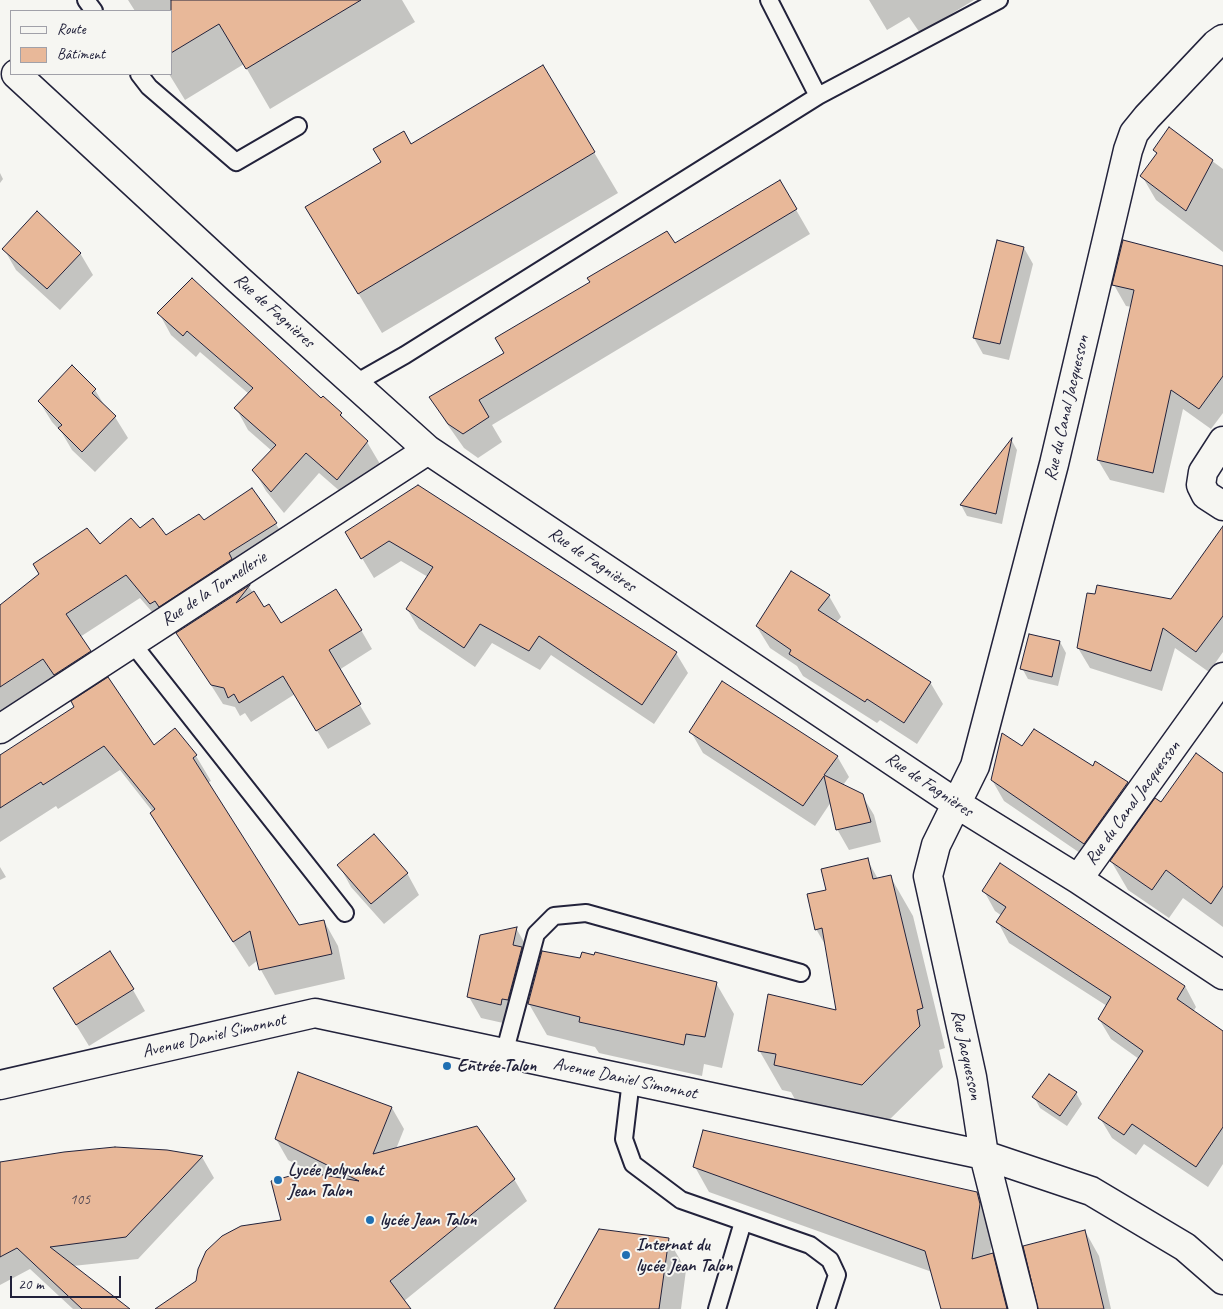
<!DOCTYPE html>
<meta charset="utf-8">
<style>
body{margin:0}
#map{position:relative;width:1223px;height:1309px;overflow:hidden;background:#f6f6f2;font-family:Caveat,sans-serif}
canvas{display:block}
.legend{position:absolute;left:10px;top:10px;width:162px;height:65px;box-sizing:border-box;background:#f6f6f2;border:1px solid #a1a1a9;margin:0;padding:6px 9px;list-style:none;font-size:15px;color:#22223b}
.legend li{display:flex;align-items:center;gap:10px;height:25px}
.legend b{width:25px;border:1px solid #a1a1a9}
.scale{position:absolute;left:10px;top:1276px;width:111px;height:22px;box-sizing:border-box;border:2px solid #22223b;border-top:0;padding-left:6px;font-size:15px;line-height:18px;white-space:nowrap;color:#22223b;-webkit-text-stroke:4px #f6f6f2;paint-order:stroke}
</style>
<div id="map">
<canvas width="1223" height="1309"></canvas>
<ul class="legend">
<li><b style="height:6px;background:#f6f6f2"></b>Route</li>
<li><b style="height:14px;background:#e8b899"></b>Bâtiment</li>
</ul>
<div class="scale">20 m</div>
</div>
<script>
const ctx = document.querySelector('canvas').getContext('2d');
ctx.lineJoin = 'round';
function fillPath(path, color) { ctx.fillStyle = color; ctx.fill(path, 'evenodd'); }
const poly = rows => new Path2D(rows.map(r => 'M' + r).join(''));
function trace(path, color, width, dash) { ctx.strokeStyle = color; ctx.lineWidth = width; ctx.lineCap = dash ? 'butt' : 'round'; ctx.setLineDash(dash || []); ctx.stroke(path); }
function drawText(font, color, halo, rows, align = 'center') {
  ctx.font = font + ' Caveat,sans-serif'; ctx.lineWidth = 4; ctx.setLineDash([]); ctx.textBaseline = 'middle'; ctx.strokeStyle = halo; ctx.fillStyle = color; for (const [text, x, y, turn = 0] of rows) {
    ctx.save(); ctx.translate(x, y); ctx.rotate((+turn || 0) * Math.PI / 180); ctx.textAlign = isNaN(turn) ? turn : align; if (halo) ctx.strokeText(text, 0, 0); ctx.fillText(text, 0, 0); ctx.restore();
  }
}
const shadow = poly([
 [128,0,402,0,415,22,270,109,244,64,185,100,169,74,171,74,171,11,135,11],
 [869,0,974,0,920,33,909,17,887,30],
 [543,66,618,193,382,333,307,208],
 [1169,129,1223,169,1223,252,1156,200,1142,176,1157,155,1154,150],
 [0,173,3,179,0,183],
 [780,182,810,234,492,425,502,442,478,458,464,448,445,421,431,397,505,353,591,283,674,245],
 [1024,248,1033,264,1009,360,983,354,974,338],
 [4,249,80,253,93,275,60,310,16,270],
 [1223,267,1223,413,1211,429,1183,409,1164,493,1110,480,1098,460,1132,307,1126,306,1114,285],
 [159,313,321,399,341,414,345,422,367,442,380,464,350,500,319,473,284,513,266,491,254,470,272,451,248,430,236,408,249,394,200,352,196,357,171,335],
 [95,390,106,408,115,417,128,438,95,472,72,450,62,433,52,422,39,401],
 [1012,441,1017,450,1002,524,967,516,961,505],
 [418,487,676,653,688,673,654,724,551,655,540,670,492,643,475,667,419,629,407,609,428,577,401,561,374,578,347,533],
 [204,521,276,524,290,547,165,627,140,598,80,637,103,676,0,720,0,606,100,546,140,530,166,537],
 [1223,553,1223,652,1209,672,1175,648,1162,691,1090,668,1078,648,1096,596,1171,600],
 [249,587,264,608,280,625,361,630,372,649,339,670,371,724,328,749,295,694,251,722,245,713,240,716,235,707,223,704,178,633],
 [829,596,841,617,836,623,930,682,943,704,917,744,880,720,877,723,803,676,797,666,770,648,757,627],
 [1060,642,1066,653,1058,686,1028,679,1022,668],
 [76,707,154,747,175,729,196,756,211,781,207,783,298,926,324,921,338,946,345,979,275,995,261,970,258,960,249,967,166,838,153,812,120,770,58,809,56,806,0,842,0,756],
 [691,732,837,756,849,777,843,785,862,795,874,815,881,842,849,850,837,829,831,802,815,826,703,753],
 [1022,748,1094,768,1096,763,1128,783,1139,803,1096,864,1004,801,992,780],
 [1223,776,1223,927,1183,898,1169,918,1128,890,1111,861,1161,803],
 [867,859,878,879,890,876,913,916,945,1048,939,1050,943,1067,885,1124,798,1105,791,1092,782,1090,759,1050,838,1012,827,948,816,929,827,891],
 [339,865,407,873,419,895,384,924,351,887],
 [0,867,6,877,0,880],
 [984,891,1185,986,1196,1007,1193,1012,1223,1032,1223,1164,1208,1187,1144,1144,1136,1155,1112,1138,1100,1118,1139,1059,1111,1039,1099,1019,1107,1006,1009,943,998,922,1002,916,995,911],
 [516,928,528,949,512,1025,481,1018,469,997],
 [543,952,716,983,734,1014,722,1068,704,1064,702,1076,599,1053,595,1047,547,1035,529,1004],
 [54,989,133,990,145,1011,89,1046],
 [1076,1093,1082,1104,1067,1126,1040,1108,1034,1097],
 [392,1108,404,1129,396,1149,514,1179,527,1201,404,1301,408,1309,157,1309,282,1221,318,1175,288,1160,276,1139],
 [167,1152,202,1157,214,1178,138,1259,73,1266,128,1309,73,1309,30,1269,0,1285,0,1165],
 [695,1167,976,1193,991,1218,994,1230,990,1255,992,1255,1006,1280,1014,1309,942,1309,932,1272,709,1192],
 [1085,1231,1099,1256,1111,1309,1039,1309],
 [668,1239,686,1270,681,1309,558,1309]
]);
const building = poly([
 [171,0,361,0,246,69,219,24,171,53,171,0],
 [543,65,595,152,358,294,305,207,381,162,373,149,404,131,411,144,543,65],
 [1169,127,1213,160,1186,211,1140,176,1157,153,1153,150,1169,127],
 [780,180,797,209,479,400,489,417,463,434,448,424,429,397,504,353,495,338,590,282,587,278,667,231,675,243,780,180],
 [37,211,81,253,47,289,2,249,37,211],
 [997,240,1024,247,1000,344,973,338,997,240],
 [1123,240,1223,266,1223,376,1199,409,1171,390,1153,473,1097,460,1134,290,1112,285,1123,240],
 [192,278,321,398,323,396,342,413,340,415,368,441,337,480,306,453,271,492,252,470,276,445,234,408,253,388,187,331,183,336,157,313,192,278],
 [72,365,96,389,92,393,116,416,82,452,58,428,62,425,38,401,72,365],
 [1012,438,996,514,960,505,1012,438],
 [418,485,677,652,642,705,539,636,529,651,480,624,464,648,406,609,433,567,389,541,361,559,345,532,418,485],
 [252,488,277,523,229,553,232,559,159,607,155,601,150,604,126,575,66,614,91,651,54,675,43,659,0,687,0,605,39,574,33,564,87,528,100,544,131,518,140,528,153,518,166,535,199,514,204,520,252,488],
 [1223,526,1223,616,1196,652,1163,628,1151,671,1077,648,1087,593,1095,594,1097,585,1171,599,1223,526],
 [791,571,830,595,818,610,931,682,904,723,867,699,865,702,789,654,791,650,756,626,791,571],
 [250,585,236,603,254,591,264,607,269,604,281,623,336,589,362,630,329,650,361,704,316,731,283,676,239,703,234,694,228,698,224,688,211,685,176,633,250,585],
 [1029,634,1060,641,1052,677,1020,669,1029,634],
 [108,677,154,745,175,728,197,755,193,758,299,925,324,920,332,954,259,970,250,931,233,942,150,813,155,809,104,746,43,785,41,782,0,808,0,755,74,707,71,701,108,677],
 [722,681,838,756,824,775,863,794,871,822,836,830,824,776,803,806,689,732,722,681],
 [1034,729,1093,766,1095,761,1128,782,1084,844,991,780,1002,733,1022,746,1034,729],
 [1196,753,1223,773,1223,886,1211,904,1166,870,1152,890,1110,861,1155,798,1161,802,1196,753],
 [374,834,408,873,371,904,337,865,374,834],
 [868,858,873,879,891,875,923,1008,917,1010,920,1026,862,1085,774,1065,776,1054,758,1051,768,994,836,1010,822,928,815,930,807,894,826,890,821,869,868,858],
 [1000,863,1185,986,1177,999,1223,1031,1223,1127,1196,1167,1132,1124,1124,1135,1098,1118,1143,1051,1098,1019,1111,997,996,922,1006,907,982,891,1000,863],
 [517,927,513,945,522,947,508,1000,502,999,501,1005,467,997,480,935,517,927],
 [110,951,134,989,76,1025,53,988,110,951],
 [542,951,580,958,582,952,594,955,595,952,717,982,705,1037,686,1034,684,1045,579,1022,580,1017,528,1004,542,951],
 [298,1072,392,1107,373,1154,477,1126,515,1179,390,1281,411,1309,155,1309,196,1281,198,1269,206,1251,222,1236,241,1226,281,1220,271,1181,305,1172,359,1181,275,1139,298,1072],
 [1049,1074,1077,1092,1060,1116,1032,1097,1049,1074],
 [703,1130,977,1192,980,1204,972,1259,993,1253,1007,1309,941,1309,925,1251,693,1167,703,1130],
 [115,1147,167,1150,203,1156,126,1237,50,1247,130,1309,82,1309,17,1248,0,1257,0,1162,64,1152,115,1147],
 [599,1229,669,1238,659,1309,554,1309,599,1229],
 [1085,1230,1104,1309,1038,1309,1023,1246,1085,1230]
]);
const service = poly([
 [86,0,94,11],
 [139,74,149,87,236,162,298,126],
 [818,96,999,0],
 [354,384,405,355,818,96,769,0],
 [132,643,345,913],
 [504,1054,536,934,554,916,586,913,801,973],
 [631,1080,624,1139,633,1164,681,1200,810,1245,830,1260,837,1275,826,1309],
 [717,1309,743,1222]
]);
const minor = poly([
 [16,74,239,280,428,450,957,804,1078,879,1223,975],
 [1223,441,1203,472,1201,485,1206,495,1223,506],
 [0,729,428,450],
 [1078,879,1223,677],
 [0,1085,315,1013,984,1155,1091,1191,1185,1247,1223,1280],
 [1023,1309,984,1155,972,1077,928,876,936,845,975,766,1054,464,1128,150,1134,133,1147,117,1216,44,1223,39]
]);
const markers = [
 [447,1066,5,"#1f6fb2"],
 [278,1180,5,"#1f6fb2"],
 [370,1220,5,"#1f6fb2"],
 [626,1255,5,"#1f6fb2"]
];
const numberNames = [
 ["105",80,1200]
];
const streetNames = [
 ["Rue de Fagnières",274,311,42],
 ["Rue du Canal Jacquesson",1067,408,-77],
 ["Rue de Fagnières",592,560,34],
 ["Rue de la Tonnellerie",214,589,-33],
 ["Rue de Fagnières",929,785,34],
 ["Rue du Canal Jacquesson",1133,803,-54],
 ["Avenue Daniel Simonnot",214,1036,-13],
 ["Rue Jacquesson",966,1055,78],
 ["Avenue Daniel Simonnot",625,1079,12]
];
const poiNames = [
 ["Entrée Talon",457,1066],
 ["Lycée polyvalent",288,1170],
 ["Jean Talon",288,1191],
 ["lycée Jean Talon",380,1220],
 ["Internat du",636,1245],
 ["lycée Jean Talon",636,1266]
];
fillPath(shadow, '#0003');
fillPath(building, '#e8b899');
trace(building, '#22223b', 1);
trace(service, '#22223b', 20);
trace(minor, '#22223b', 31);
trace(service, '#f6f6f2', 16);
trace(minor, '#f6f6f2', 28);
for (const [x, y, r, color] of markers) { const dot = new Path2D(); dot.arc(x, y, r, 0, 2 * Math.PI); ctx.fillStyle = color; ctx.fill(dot); trace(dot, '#f6f6f2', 2); }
drawText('15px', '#544852', null, numberNames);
drawText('18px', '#22223b', '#f6f6f2', streetNames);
drawText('bold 18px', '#22223b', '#f6f6f2', poiNames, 'left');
</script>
